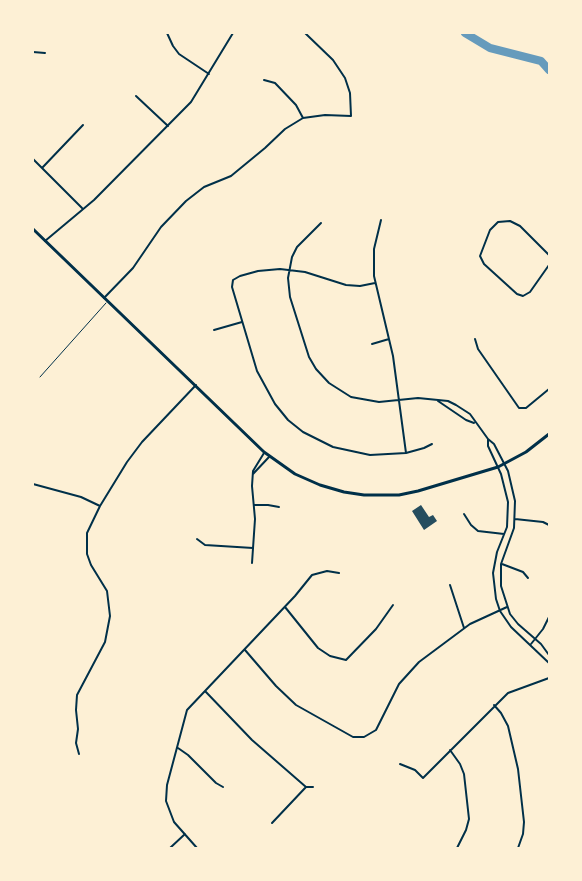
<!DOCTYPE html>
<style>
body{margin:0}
#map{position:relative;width:582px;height:881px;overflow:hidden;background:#fdf0d5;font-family:"Exo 2",sans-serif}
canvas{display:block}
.frame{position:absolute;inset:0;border:34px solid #fdf0d5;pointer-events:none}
</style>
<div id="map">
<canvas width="582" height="881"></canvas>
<div class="frame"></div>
</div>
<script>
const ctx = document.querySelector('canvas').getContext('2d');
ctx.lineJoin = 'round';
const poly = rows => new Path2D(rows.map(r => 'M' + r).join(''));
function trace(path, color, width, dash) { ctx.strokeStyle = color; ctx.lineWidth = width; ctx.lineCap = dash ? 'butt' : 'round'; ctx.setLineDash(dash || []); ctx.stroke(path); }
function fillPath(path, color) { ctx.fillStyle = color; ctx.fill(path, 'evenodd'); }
const river = poly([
 [465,33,490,48,541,61,549,70]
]);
const building = poly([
 [421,505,429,517,433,515,437,521,424,530,412,511]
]);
const service = poly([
 [40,377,106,303]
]);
const minor = poly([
 [167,33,173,46,179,54,209,74],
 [33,52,45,53],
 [264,80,275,83,296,105,303,118],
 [136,96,168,126],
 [33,159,82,208],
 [42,168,83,125],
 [381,220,374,249,374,276,393,356,406,453],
 [321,223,297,247,292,257,288,278,290,297,309,357,316,369,329,383,351,397,379,402,418,398,448,401,456,405,470,414,488,439,494,444,508,471,515,501,514,528,501,564,501,586,510,614,518,624,541,644,549,655],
 [45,241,94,200,191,102,233,33],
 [549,255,520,226,510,221,498,222,490,230,480,256,484,264,517,294,523,296,530,292,549,265],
 [375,283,360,286,346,285,305,272,280,269,258,271,240,276,233,280,232,287,257,371,275,404,288,420,303,432,333,447,370,455,406,453,424,448,432,444],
 [104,298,133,268,161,227,186,201,204,187,231,176,265,148,285,129,303,118,325,115,351,116,350,93,345,78,333,60,305,33],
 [214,330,242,322],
 [475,339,478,349,519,408,526,408,549,389],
 [372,344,389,339],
 [438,401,466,420,474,423],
 [488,439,488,446,501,474,508,502,507,527,497,552,493,573,496,599,500,611,511,627,549,663],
 [253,474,269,457],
 [33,484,81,497,100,506],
 [254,505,268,505,279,507],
 [464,514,471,525,478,531,504,534],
 [515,519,543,522,549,525],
 [197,539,205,545,253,548],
 [252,563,255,519,252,486,253,471,264,453],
 [502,564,523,572,528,578],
 [450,585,464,628],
 [285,607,318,648,330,656,346,660,376,629,393,605],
 [531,644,543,629,549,617],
 [245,650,276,686,296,705,353,737,364,737,376,730,399,684,419,662,470,624,507,607],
 [205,691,252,740,306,787,313,787],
 [494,705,501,713,508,726,518,769,524,822,523,834,518,848],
 [178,748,188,755,216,783,223,787],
 [450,750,460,764,464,774,469,819,466,830,457,848],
 [79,754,76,743,78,729,76,710,77,695,105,642,110,616,107,591,91,565,87,554,87,533,100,506,127,462,142,442,196,385],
 [400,764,415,770,423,778,508,693,549,678],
 [272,823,306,787],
 [170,848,185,834],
 [197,848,174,822,166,801,167,785,187,710,295,596,312,575,327,571,339,573]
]);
const secondary = poly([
 [33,229,264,452,295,474,320,485,344,492,364,495,399,495,418,491,498,467,526,452,549,434]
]);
trace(river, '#669bbc', 8);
fillPath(building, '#264d5e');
trace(service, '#003049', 1);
trace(minor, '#003049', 2);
trace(secondary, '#003049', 3);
</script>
